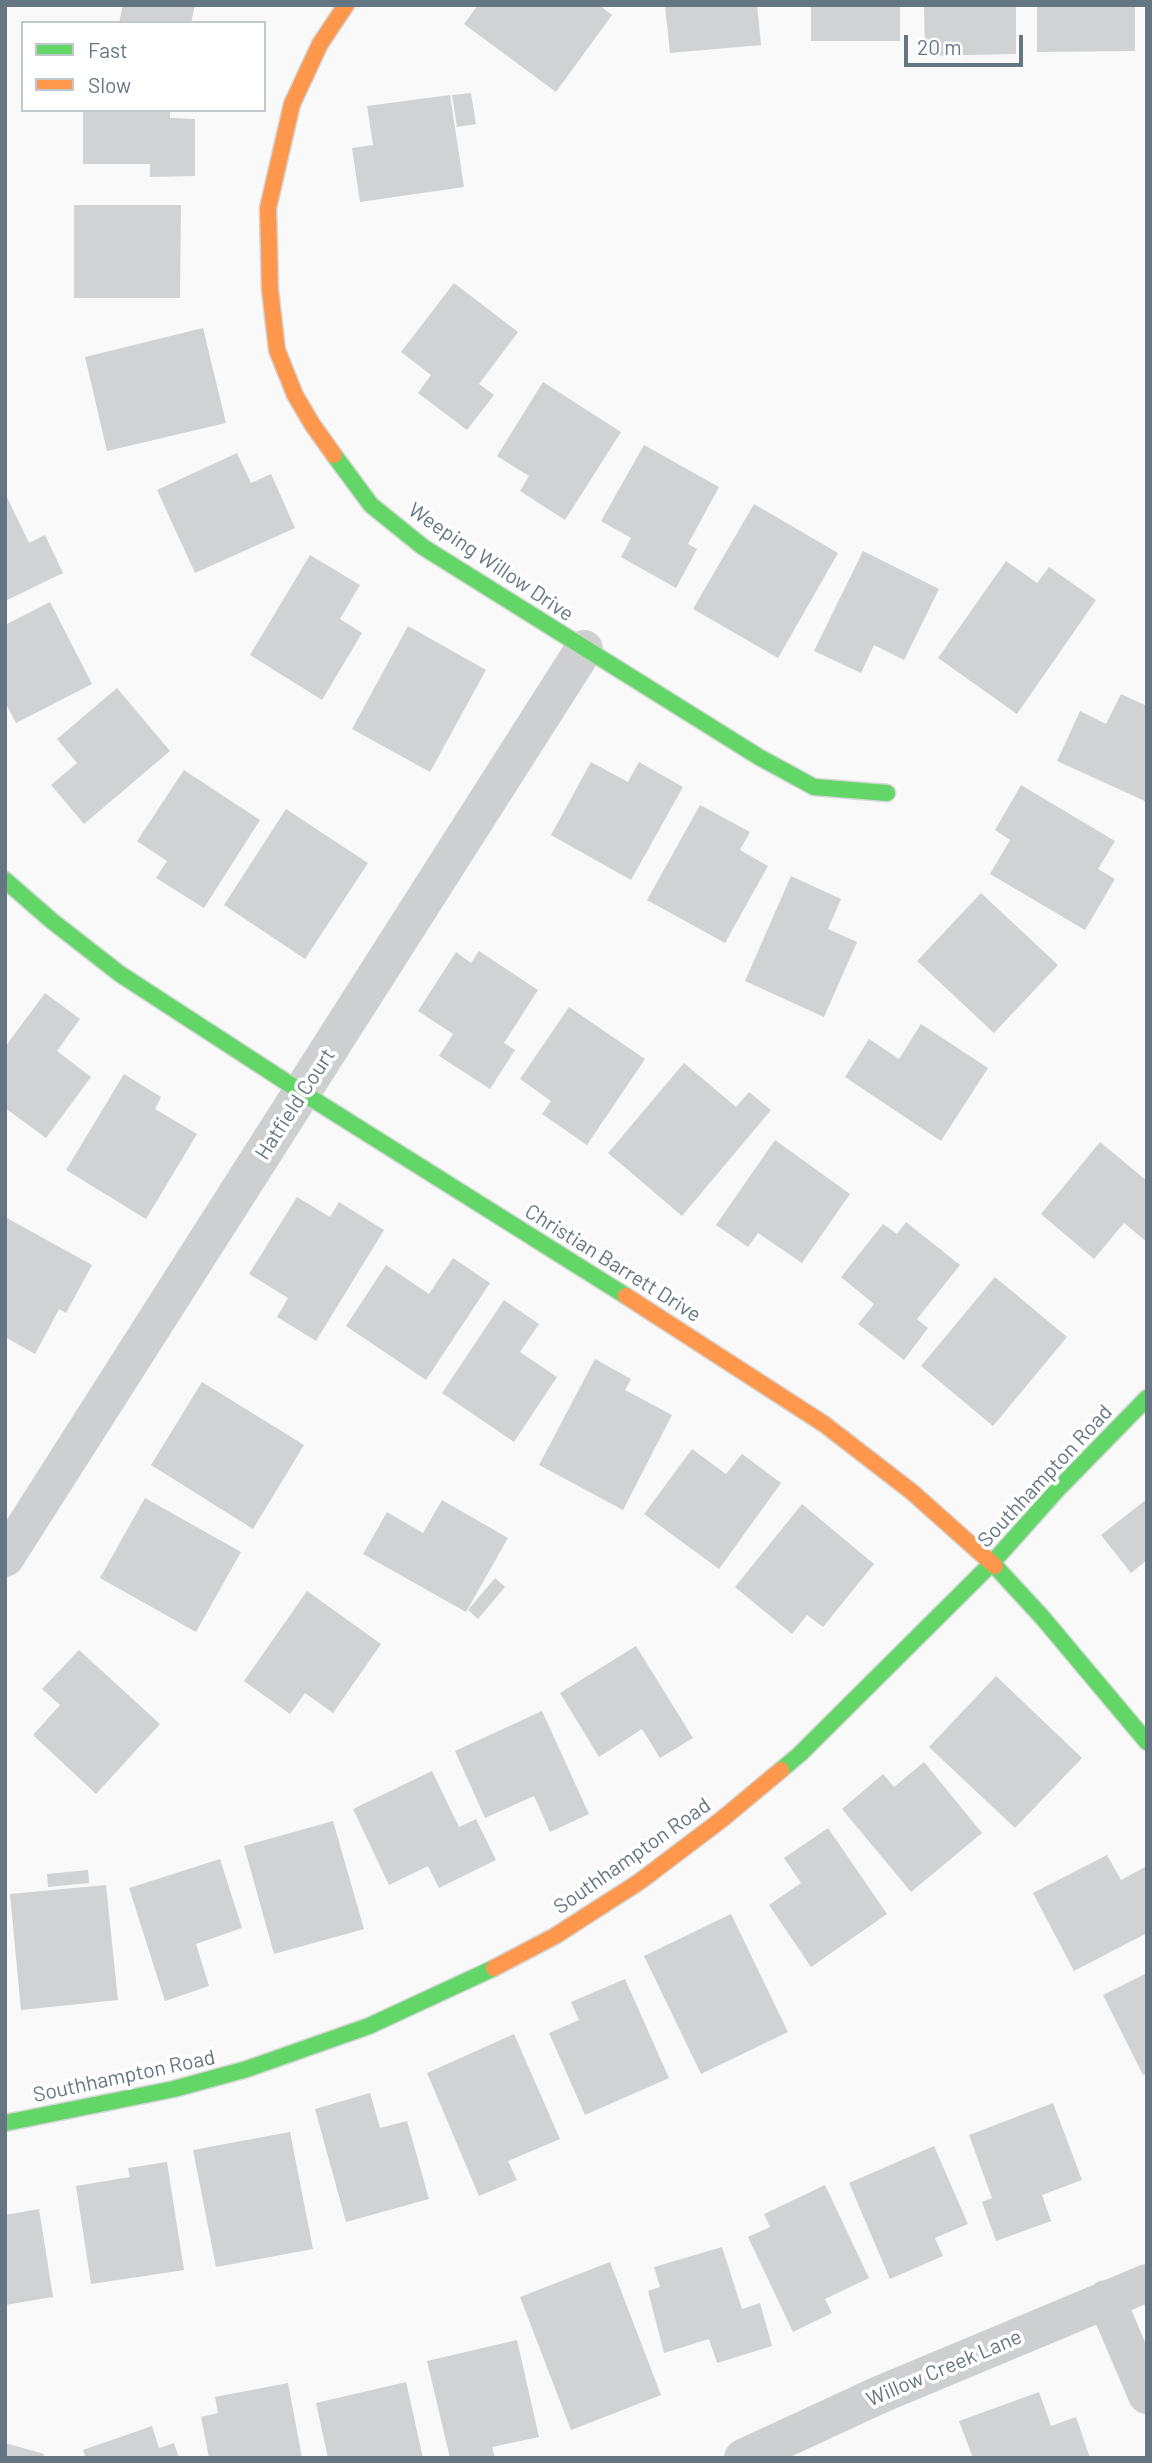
<!DOCTYPE html>
<style>
body{margin:0}
#map{position:relative;width:1152px;height:2463px;overflow:hidden;background:#f9f9f9;font-family:Barlow,sans-serif}
canvas{display:block}
.frame{position:absolute;inset:0;border:7px solid #657683;pointer-events:none}
.legend{position:absolute;left:21px;top:21px;width:245px;height:91px;box-sizing:border-box;background:#fff;border:2px solid #c1c8cd;margin:0;padding:9px 12px;list-style:none;font-size:21px;color:#657683}
.legend li{display:flex;align-items:center;gap:14px;height:35px}
.legend b{width:35px;border:2px solid #c1c8cd}
.scale{position:absolute;left:904px;top:35px;width:119px;height:32px;box-sizing:border-box;border:4px solid #657683;border-top:0;padding-left:9px;font-size:21px;line-height:24px;white-space:nowrap;color:#657683;-webkit-text-stroke:5px #fff;paint-order:stroke}
</style>
<div id="map">
<canvas width="1152" height="2463"></canvas>
<div class="frame"></div>
<ul class="legend">
<li><b style="height:9px;background:#63d668"></b>Fast</li>
<li><b style="height:9px;background:#ff974d"></b>Slow</li>
</ul>
<div class="scale">20 m</div>
</div>
<script>
const ctx = document.querySelector('canvas').getContext('2d');
ctx.lineJoin = 'round';
function fillPath(path, color) { ctx.fillStyle = color; ctx.fill(path, 'evenodd'); }
const poly = rows => new Path2D(rows.map(r => 'M' + r).join(''));
function trace(path, color, width, dash) { ctx.strokeStyle = color; ctx.lineWidth = width; ctx.lineCap = dash ? 'butt' : 'round'; ctx.setLineDash(dash || []); ctx.stroke(path); }
function drawText(font, color, halo, rows, align = 'center') {
  ctx.font = font + ' Barlow,sans-serif'; ctx.lineWidth = 7; ctx.setLineDash([]); ctx.textBaseline = 'middle'; ctx.strokeStyle = halo; ctx.fillStyle = color; for (const [text, x, y, turn = 0] of rows) {
    ctx.save(); ctx.translate(x, y); ctx.rotate((+turn || 0) * Math.PI / 180); ctx.textAlign = isNaN(turn) ? turn : align; if (halo) ctx.strokeText(text, 0, 0); ctx.fillText(text, 0, 0); ctx.restore();
  }
}
const building = poly([
 [123,5,195,5,191,23,119,23],
 [478,5,599,5,612,15,556,92,464,24],
 [665,5,757,5,761,45,670,53],
 [811,5,900,5,900,41,811,41],
 [924,5,1016,5,1016,54,925,56],
 [1037,5,1135,5,1135,51,1037,52],
 [471,93,476,124,457,127,452,95],
 [450,95,464,187,360,202,352,148,373,145,367,106],
 [83,110,170,110,170,118,195,119,195,176,150,177,150,164,83,164],
 [74,205,181,205,180,298,74,298],
 [454,283,518,332,479,384,494,395,467,430,418,393,431,375,401,352],
 [203,328,226,423,107,451,85,357],
 [543,382,621,432,565,520,520,491,529,476,497,456],
 [644,445,719,487,688,544,697,549,676,588,621,557,631,538,601,521],
 [237,453,251,483,271,474,295,528,195,573,157,490],
 [5,493,29,543,45,535,63,573,5,601],
 [754,504,838,553,778,658,693,609],
 [863,551,939,589,904,660,874,645,861,673,814,651],
 [310,555,360,585,340,619,362,633,322,700,250,655],
 [1006,561,1037,583,1049,567,1096,600,1017,714,938,658],
 [50,602,92,684,16,723,5,702,5,625],
 [408,626,486,670,430,772,352,729],
 [117,688,170,751,84,824,51,785,77,763,57,739],
 [1121,694,1147,706,1147,802,1057,761,1080,711,1106,724],
 [591,762,628,782,639,762,683,787,631,880,551,835],
 [184,770,260,820,204,908,156,878,167,861,137,841],
 [1021,785,1115,841,1098,869,1115,879,1085,930,990,874,1010,840,995,830],
 [700,805,750,832,740,850,768,866,725,943,647,900],
 [286,809,368,863,305,959,224,905],
 [791,876,841,899,828,929,857,942,824,1017,745,981],
 [981,893,1058,965,994,1033,917,961],
 [479,951,538,990,504,1043,515,1050,490,1089,439,1056,453,1034,418,1011,456,952,471,963],
 [45,993,80,1019,57,1051,91,1077,46,1138,5,1108,5,1047],
 [569,1007,645,1059,587,1145,542,1114,551,1101,520,1079],
 [921,1024,988,1068,941,1141,845,1077,869,1039,899,1059],
 [684,1063,736,1107,749,1092,771,1110,682,1216,608,1153],
 [124,1074,161,1097,155,1109,197,1134,146,1219,66,1170],
 [775,1140,850,1194,802,1263,758,1233,748,1247,716,1225],
 [1100,1142,1147,1181,1147,1242,1124,1223,1094,1259,1041,1214],
 [297,1197,330,1217,339,1202,384,1230,316,1341,277,1317,288,1298,249,1274],
 [5,1217,92,1265,66,1313,59,1309,35,1354,5,1337],
 [906,1222,960,1265,917,1319,928,1328,904,1360,858,1324,874,1304,841,1277,883,1224,897,1234],
 [453,1258,490,1283,426,1380,346,1326,386,1265,429,1294],
 [995,1277,1067,1337,993,1426,921,1366],
 [504,1300,539,1324,520,1352,557,1377,514,1442,442,1393],
 [595,1359,631,1379,625,1390,672,1415,623,1510,539,1465],
 [202,1382,304,1445,253,1529,151,1465],
 [692,1449,726,1474,742,1454,781,1483,719,1569,644,1514],
 [145,1498,241,1552,196,1632,100,1578],
 [1147,1499,1147,1560,1131,1573,1101,1535],
 [442,1500,508,1538,466,1612,363,1554,387,1512,423,1533],
 [802,1504,874,1564,823,1627,807,1615,792,1634,735,1587],
 [495,1578,505,1587,478,1619,468,1610],
 [307,1591,381,1644,333,1713,305,1693,290,1714,244,1681],
 [636,1646,693,1738,660,1758,642,1729,599,1757,560,1693],
 [79,1650,160,1724,96,1794,33,1735,60,1705,42,1689],
 [996,1676,1082,1758,1015,1828,929,1747],
 [542,1711,589,1814,550,1832,534,1796,485,1818,455,1751],
 [924,1762,982,1833,911,1892,842,1809,883,1774,894,1787],
 [432,1771,459,1827,476,1819,496,1860,439,1888,428,1866,389,1885,353,1809],
 [333,1821,364,1929,274,1954,244,1846],
 [828,1828,887,1914,811,1967,769,1905,801,1883,784,1858],
 [1107,1855,1121,1880,1147,1866,1147,1933,1074,1971,1033,1893],
 [220,1859,242,1928,196,1944,209,1986,165,2001,129,1888],
 [88,1870,89,1883,48,1887,47,1874],
 [106,1885,118,2000,21,2010,10,1894],
 [731,1914,788,2032,701,2074,644,1956],
 [1147,1973,1147,2073,1143,2075,1103,1995],
 [625,1979,669,2078,585,2115,549,2033,579,2020,571,2002],
 [514,2034,560,2139,508,2161,517,2180,479,2196,427,2073],
 [370,2093,380,2128,407,2121,429,2199,346,2222,315,2109],
 [1053,2103,1082,2180,1042,2195,1051,2221,996,2241,982,2202,992,2198,969,2135],
 [290,2132,313,2249,216,2267,193,2150],
 [934,2146,968,2224,935,2238,943,2256,890,2279,849,2183],
 [167,2162,184,2270,91,2284,76,2186,130,2177,128,2168],
 [825,2185,869,2278,825,2299,832,2313,793,2332,748,2237,770,2227,764,2214],
 [39,2209,53,2297,5,2305,5,2215],
 [722,2247,742,2309,760,2303,772,2346,717,2363,709,2339,664,2353,648,2291,660,2287,654,2267],
 [610,2262,661,2395,571,2430,520,2297],
 [517,2340,539,2437,492,2447,495,2458,450,2458,427,2361],
 [406,2382,423,2458,328,2458,316,2403],
 [288,2383,302,2458,209,2458,201,2417,218,2413,215,2397],
 [1039,2392,1051,2426,1076,2417,1090,2458,973,2458,959,2421],
 [152,2426,159,2448,174,2443,179,2458,86,2458,83,2450],
 [5,2443,44,2454,43,2458,5,2458]
]);
const street = poly([
 [5,1558,584,649],
 [1106,2299,1147,2395],
 [743,2458,879,2395,1147,2283]
]);
const fast = poly([
 [334,455,371,505,423,547,759,757,814,787,887,793],
 [5,880,52,921,120,974,303,1093,626,1296],
 [995,1566,1042,1617,1147,1742],
 [781,1770,800,1754,992,1563,1058,1489,1147,1398],
 [5,2123,174,2089,247,2069,369,2026,494,1968]
]);
const slow = poly([
 [334,455,312,424,295,395,277,350,270,290,268,208,292,104,320,44,346,5],
 [626,1296,824,1424,912,1492,995,1566],
 [494,1968,555,1936,639,1882,721,1820,781,1770]
]);
const streetNames = [
 ["Weeping Willow Drive",491,562,34],
 ["Hatfield Court",295,1104,-57],
 ["Christian Barrett Drive",613,1263,32],
 ["Southhampton Road",1045,1476,-47],
 ["Southhampton Road",632,1856,-35],
 ["Southhampton Road",124,2076,-12],
 ["Willow Creek Lane",944,2368,-23]
];
fillPath(building, '#d0d2d3');
trace(fast, '#d5d6d7', 19);
trace(slow, '#d5d6d7', 19);
trace(street, '#cecfd0', 38);
trace(fast, '#63d668', 16);
trace(slow, '#ff974d', 16);
drawText('21px', '#657683', '#fff', streetNames);
</script>
